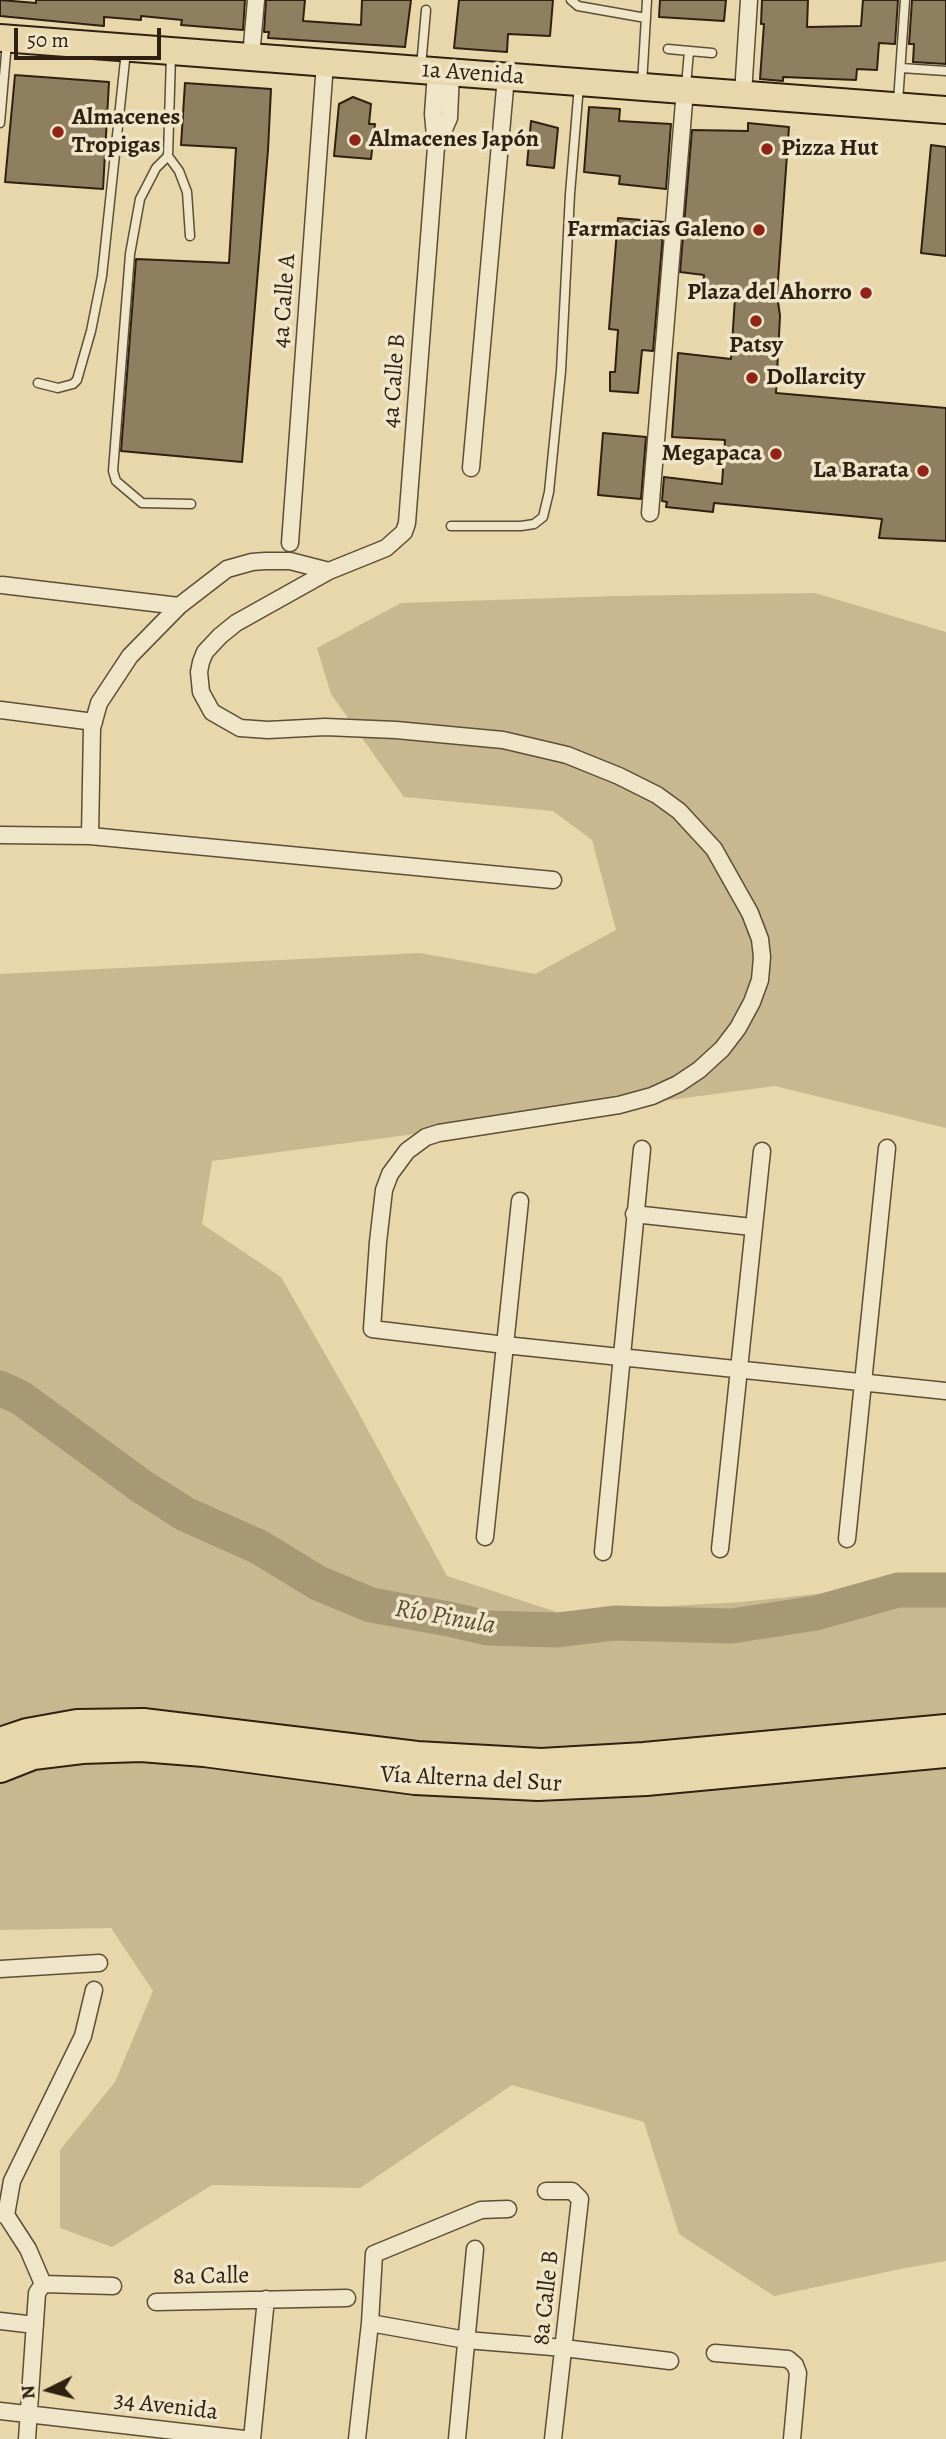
<!DOCTYPE html>
<meta charset="utf-8">
<style>
body{margin:0}
#map{position:relative;width:946px;height:2439px;overflow:hidden;background:#e7d7aa;font-family:Alegreya,serif}
canvas{display:block}
.north{position:absolute;left:14px;top:2355px;width:70px;height:70px;-webkit-text-stroke:5px #efe5c8;paint-order:stroke;rotate:264deg;font-size:19px;font-weight:700;line-height:28px;text-align:center;color:#2f2011}
.north::after{content:'';display:block;margin:auto;width:24px;height:32px;background:#2f2011;clip-path:polygon(50% 0,100% 100%,50% 72%,0 100%)}
.scale{position:absolute;left:14px;top:28px;width:147px;height:32px;box-sizing:border-box;border:4px solid #2f2011;border-top:0;padding-left:9px;font-size:21px;line-height:24px;white-space:nowrap;color:#2f2011;-webkit-text-stroke:5px #efe5c8;paint-order:stroke}
</style>
<div id="map">
<canvas width="946" height="2439"></canvas>
<div class="north">N</div>
<div class="scale">50 m</div>
</div>
<script>
const ctx = document.querySelector('canvas').getContext('2d');
ctx.lineJoin = 'round';
function fillPath(path, color) { ctx.fillStyle = color; ctx.fill(path, 'evenodd'); }
const poly = rows => new Path2D(rows.map(r => 'M' + r).join(''));
function trace(path, color, width, dash) { ctx.strokeStyle = color; ctx.lineWidth = width; ctx.lineCap = dash ? 'butt' : 'round'; ctx.setLineDash(dash || []); ctx.stroke(path); }
function drawText(font, color, halo, rows, align = 'center') {
  ctx.font = font + ' Alegreya,serif'; ctx.lineWidth = 7; ctx.setLineDash([]); ctx.textBaseline = 'middle'; ctx.strokeStyle = halo; ctx.fillStyle = color; for (const [text, x, y, turn = 0] of rows) {
    ctx.save(); ctx.translate(x, y); ctx.rotate((+turn || 0) * Math.PI / 180); ctx.textAlign = isNaN(turn) ? turn : align; if (halo) ctx.strokeText(text, 0, 0); ctx.fillText(text, 0, 0); ctx.restore();
  }
}
const green = poly([
 [815,593,946,632,946,1128,775,1086,212,1161,202,1224,281,1277,356,1408,447,1576,557,1612,742,1602,946,1580,946,2261,905,2268,774,2296,679,2234,644,2122,512,2085,360,2188,212,2185,112,2247,60,2228,60,2150,115,2082,153,1991,111,1928,0,1930,0,974,420,953,535,974,616,930,592,840,553,811,404,797,331,694,317,648,401,603,617,596]
]);
const river = poly([
 [0,1388,21,1398,141,1486,185,1514,259,1547,318,1583,371,1605,449,1619,487,1628,558,1630,614,1623,732,1626,816,1613,898,1590,946,1590]
]);
const building = poly([
 [0,0,36,3,36,0,245,0,243,30,181,25,182,20,141,16,141,20,104,17,104,26,0,16,0,0],
 [266,0,305,0,303,21,361,25,362,0,411,0,405,47,268,38,269,32,264,32,266,0],
 [459,0,553,0,550,36,508,34,507,52,454,48,459,0],
 [660,0,726,0,724,21,659,17,660,0],
 [762,0,808,0,807,27,861,26,863,0,898,0,895,44,879,43,877,70,857,69,856,80,783,77,783,81,760,79,764,24,761,24,762,0],
 [912,0,946,0,946,64,913,62,914,44,909,44,912,0],
 [15,75,109,82,103,189,5,182,15,75],
 [185,83,271,89,268,150,242,462,121,451,136,259,229,263,236,148,181,145,185,83],
 [353,97,371,104,369,124,375,124,371,159,334,156,339,104,353,97],
 [589,107,620,109,619,121,671,124,666,189,619,184,620,176,584,172,589,107],
 [531,121,558,128,554,168,527,165,531,121],
 [748,123,789,127,777,294,780,316,776,393,946,408,946,541,879,538,882,519,714,503,713,512,666,507,667,502,662,501,664,477,722,484,725,440,672,437,678,353,731,359,735,298,702,294,704,275,680,272,692,130,748,131,748,123],
 [931,145,946,147,946,256,921,253,931,145],
 [618,218,664,222,653,351,642,350,638,393,610,391,610,372,615,372,618,330,609,329,618,218],
 [603,433,646,437,641,499,598,495,603,433]
]);
const service = poly([
 [571,0,578,6,646,18],
 [668,49,712,53],
 [171,55,168,156,179,171,187,192,190,236],
 [421,67,426,10],
 [901,68,946,71],
 [642,84,647,0],
 [686,86,689,51],
 [898,102,905,0],
 [0,123,7,42],
 [168,156,156,168,140,199,130,254,113,471,116,481,142,503,191,504],
 [38,383,58,388,73,384,77,380,91,331,102,276,126,51],
 [451,526,521,526,534,524,543,517,549,492,561,371,570,194,579,85]
]);
const minor = poly([
 [251,57,256,0],
 [436,72,433,114,436,147,407,523,404,532,386,548,329,571,236,623,220,636,205,652,201,662,199,672,201,692,212,712,240,728,268,730,325,727,396,730,503,740,567,755,619,776,657,795,679,811,714,849,750,913,760,939,762,957,760,980,752,1002,738,1028,722,1049,699,1070,678,1084,652,1096,619,1105,439,1133,426,1137,407,1151,390,1174,384,1190,378,1242,372,1329,505,1345,946,1391],
 [743,94,749,0],
 [437,145,449,118,451,72],
 [471,468,506,77],
 [650,513,685,90],
 [290,543,325,63],
 [2,585,179,606],
 [1,710,94,722],
 [0,835,90,836,553,880],
 [90,836,92,728,99,703,130,656,179,606,227,569,252,562,265,561,290,561,329,571],
 [634,1214,752,1227],
 [485,1537,520,1201],
 [847,1539,887,1148],
 [720,1549,762,1151],
 [603,1552,642,1149],
 [0,1969,99,1963],
 [546,2191,572,2191,580,2199,553,2439],
 [508,2209,481,2210,374,2254,370,2323,466,2340,564,2348,670,2361],
 [0,2214,6,2215,12,2181,83,2036,94,1990],
 [6,2215,28,2249,43,2284],
 [43,2284,113,2286],
 [156,2302,347,2298],
 [0,2321,35,2325],
 [715,2353,788,2359,795,2365,798,2373,792,2439],
 [0,2411,244,2439],
 [27,2439,37,2293,43,2284],
 [252,2439,266,2299],
 [357,2439,370,2323],
 [457,2439,475,2249]
]);
const primary = poly([
 [0,38,946,110]
]);
const trunk = poly([
 [0,1742,27,1733,77,1724,143,1723,417,1756,541,1763,644,1757,946,1729],
 [0,1768,33,1755,82,1749,141,1747,204,1752,415,1780,538,1786,646,1781,946,1753]
]);
const markers = [
 [58,132,7,"#8f2418"],
 [355,140,7,"#8f2418"],
 [767,149,7,"#8f2418"],
 [759,230,7,"#8f2418"],
 [866,293,7,"#8f2418"],
 [756,321,7,"#8f2418"],
 [752,378,7,"#8f2418"],
 [776,454,7,"#8f2418"],
 [923,471,7,"#8f2418"]
];
const streetNames = [
 ["1a Avenida",473,74,4],
 ["4a Calle A",285,301,-86],
 ["4a Calle B",395,381,-86],
 ["Vía Alterna del Sur",471,1780,3],
 ["8a Calle",211,2277,-1],
 ["8a Calle B",547,2298,-84],
 ["34 Avenida",166,2407,7]
];
const poiNames = [
 ["Almacenes",72,118],
 ["Tropigas",72,146],
 ["Almacenes Japón",369,140],
 ["Pizza Hut",781,149],
 ["Farmacias Galeno",745,230,"right"],
 ["Plaza del Ahorro",852,293,"right"],
 ["Patsy",756,346,"center"],
 ["Dollarcity",766,378],
 ["Megapaca",762,454,"right"],
 ["La Barata",909,471,"right"]
];
const waterNames = [
 ["Río Pinula",445,1618,10]
];
fillPath(green, '#c8b890');
trace(river, '#a89976', 35);
fillPath(building, '#8f7f61');
trace(building, '#2f2011', 2);
trace(service, '#5d4e37', 11);
trace(minor, '#5d4e37', 19);
trace(primary, '#2f2011', 30);
trace(trunk, '#2f2011', 32);
trace(service, '#efe5c8', 8);
trace(minor, '#efe5c8', 16);
trace(primary, '#e7d7aa', 26);
trace(trunk, '#e7d7aa', 28);
for (const [x, y, r, color] of markers) { const dot = new Path2D(); dot.arc(x, y, r, 0, 2 * Math.PI); ctx.fillStyle = color; ctx.fill(dot); trace(dot, '#efe5c8', 2.5); }
drawText('24px', '#2f2011', '#efe5c8', streetNames);
drawText('bold 24px', '#2f2011', '#efe5c8', poiNames, 'left');
drawText('italic 26px', '#594a34', '#efe5c8', waterNames);
</script>
